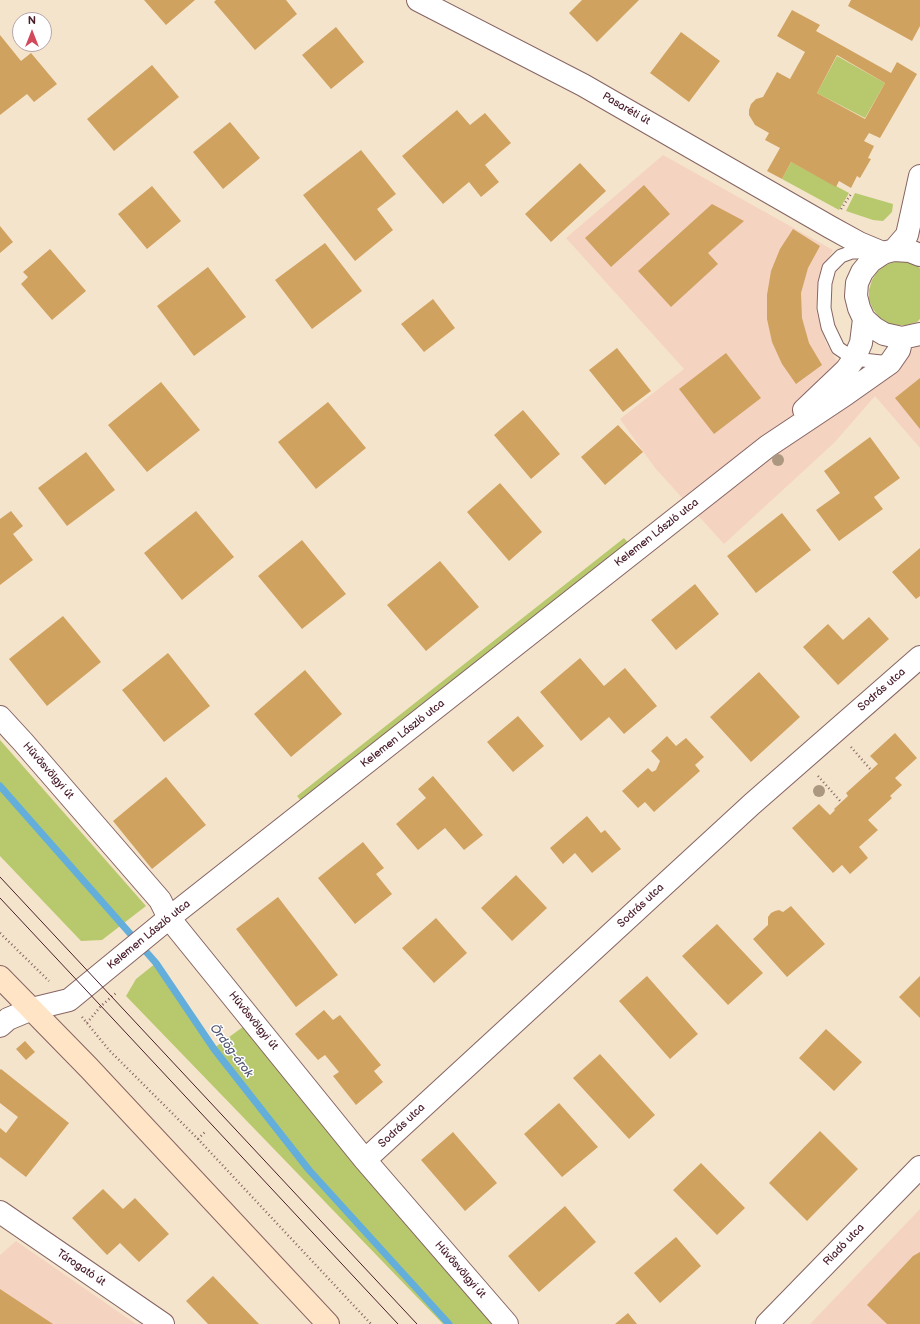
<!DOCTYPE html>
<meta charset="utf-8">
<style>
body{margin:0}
#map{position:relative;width:920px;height:1324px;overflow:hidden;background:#f5e4cc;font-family:"Balsamiq Sans",sans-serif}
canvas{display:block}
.north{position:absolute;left:12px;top:12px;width:40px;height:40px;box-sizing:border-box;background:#fff;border:1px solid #b7a5aa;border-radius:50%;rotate:0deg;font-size:11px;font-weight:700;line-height:16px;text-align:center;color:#4a1f2b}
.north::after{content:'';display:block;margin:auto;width:14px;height:18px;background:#d1495b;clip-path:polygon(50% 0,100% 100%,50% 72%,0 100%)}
</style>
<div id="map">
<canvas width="920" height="1324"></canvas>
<div class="north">N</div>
</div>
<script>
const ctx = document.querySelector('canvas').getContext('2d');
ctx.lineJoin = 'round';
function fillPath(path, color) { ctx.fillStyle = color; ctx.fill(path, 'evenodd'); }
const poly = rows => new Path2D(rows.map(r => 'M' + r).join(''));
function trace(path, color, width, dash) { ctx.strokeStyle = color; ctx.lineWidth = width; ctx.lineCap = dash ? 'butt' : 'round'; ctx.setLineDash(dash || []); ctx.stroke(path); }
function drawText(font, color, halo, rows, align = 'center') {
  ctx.font = font + ' "Balsamiq Sans",sans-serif'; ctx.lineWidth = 3; ctx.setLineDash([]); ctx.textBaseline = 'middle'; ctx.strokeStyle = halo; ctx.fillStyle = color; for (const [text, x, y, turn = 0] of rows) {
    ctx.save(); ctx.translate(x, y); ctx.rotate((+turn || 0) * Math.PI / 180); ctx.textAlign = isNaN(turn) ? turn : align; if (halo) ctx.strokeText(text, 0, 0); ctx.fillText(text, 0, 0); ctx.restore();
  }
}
const built = poly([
 [663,155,833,250,819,277,816,310,826,343,854,389,920,344,920,448,875,396,834,443,724,544,655,468,620,419,684,369,566,238],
 [920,1209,920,1324,810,1324,812,1322],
 [16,1241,136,1324,0,1324,0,1255]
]);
const green = poly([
 [837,56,885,83,865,118,817,93],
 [791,162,849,193,839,210,782,179],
 [855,193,893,204,892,212,883,221,873,220,846,211],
 [905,261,914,264,920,268,920,319,917,322,907,325,897,325,887,323,879,317,873,309,869,300,869,290,872,280,877,272,885,265,895,262],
 [624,538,630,545,303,803,297,796],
 [0,740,146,906,102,940,81,941,0,856],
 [156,963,214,1048,247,1024,360,1164,492,1324,443,1324,126,996,136,979]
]);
const stream = poly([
 [0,786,156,963,214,1049,309,1170,449,1324]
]);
const building = poly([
 [144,0,195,0,166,25],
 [216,0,286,0,297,14,255,50,214,2],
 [582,0,639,0,597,42,569,13],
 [851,0,920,0,920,26,912,41,848,6],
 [792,10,820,25,816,31,891,73,897,62,917,74,880,138,869,133,864,141,874,146,868,158,871,159,860,178,857,176,851,188,839,181,836,187,791,162,782,179,767,171,780,148,765,140,769,133,755,125,749,115,749,110,751,104,756,99,763,97,777,72,790,79,805,52,777,36],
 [837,55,885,83,865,119,817,93],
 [336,27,364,62,331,89,302,55],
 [681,32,720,61,689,102,650,73],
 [0,35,21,61,31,53,57,84,34,102,27,94,0,115],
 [152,65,179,97,114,151,87,119],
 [457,110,470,125,485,113,511,143,485,165,499,182,481,197,469,182,443,204,402,156],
 [230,122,260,158,223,189,193,152],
 [361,150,396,194,377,209,393,230,355,261,303,195],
 [580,163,606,191,551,242,525,214],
 [644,185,670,214,611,267,585,238],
 [152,186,181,221,147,249,118,214],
 [712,204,744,221,708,253,718,264,671,307,638,271],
 [0,226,13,242,0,253],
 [793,229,820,246,808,268,801,293,802,318,809,343,822,365,796,384,782,364,772,342,767,319,767,295,771,271,780,249],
 [325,243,362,291,312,329,275,280],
 [50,249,86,291,52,320,21,284,28,277,23,272],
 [208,267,246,317,194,356,157,306],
 [433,299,455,328,424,352,401,324],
 [617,348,651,391,623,412,589,370],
 [726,353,761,398,714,434,679,389],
 [920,378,920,429,895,398],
 [161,382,200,430,147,472,108,425],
 [328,402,366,448,316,489,278,442],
 [523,410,560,454,531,479,494,435],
 [618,425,643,452,605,485,581,457],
 [870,437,900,478,874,497,883,509,839,541,816,510,840,493,824,471],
 [86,452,115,490,67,526,38,488],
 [500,483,542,532,509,561,467,512],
 [11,511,23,526,13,534,33,560,0,585,0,519],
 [196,511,234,557,182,600,144,553],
 [782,513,811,550,756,593,727,556],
 [302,540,346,594,302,629,258,576],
 [920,548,920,596,916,599,892,572],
 [440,561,479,607,426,651,387,605],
 [695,584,719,614,676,650,651,620],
 [63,616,101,662,47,706,9,659],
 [869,617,889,639,838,685,803,647,828,624,843,640],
 [168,653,210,706,164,742,122,690],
 [580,658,604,686,625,668,657,706,624,734,609,717,581,741,540,692],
 [305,670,342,714,291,757,254,714],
 [759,672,800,717,751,762,710,717],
 [518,716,544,746,513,772,487,742],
 [895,733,917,758,895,778,902,785,890,796,892,798,868,820,878,830,859,847,868,858,850,874,842,865,833,873,792,828,819,804,830,815,835,810,834,809,848,796,846,793,878,764,870,756],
 [667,736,676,746,686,738,704,757,695,765,700,771,654,812,645,802,638,808,622,791,648,768,652,772,656,770,660,761,651,751],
 [433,776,483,835,464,850,445,828,418,850,396,824,426,798,418,789],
 [166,777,206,825,152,869,113,821],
 [587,816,601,833,605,830,621,849,592,873,575,853,563,864,550,848],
 [363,842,384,868,376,874,392,894,355,924,318,878],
 [516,875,547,908,512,941,481,908],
 [278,897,338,975,296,1007,236,929],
 [791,906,825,944,787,977,753,939,768,925,768,917,771,913,775,911,779,910,783,912],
 [436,918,467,953,434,983,402,948],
 [717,924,763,973,728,1005,682,956],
 [647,976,698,1034,670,1059,619,1001],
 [920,976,920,1018,899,997],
 [324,1010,333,1020,340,1015,381,1065,374,1071,383,1082,356,1105,333,1076,339,1072,325,1055,318,1060,295,1034],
 [826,1029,862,1062,834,1091,799,1058],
 [25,1041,35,1052,26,1060,16,1049],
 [600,1054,655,1115,629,1139,573,1078],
 [1,1069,69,1123,26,1177,0,1157,0,1128,6,1133,18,1117,0,1103,0,1070],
 [559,1103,598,1147,562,1177,524,1134],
 [820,1131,858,1169,807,1221,769,1183],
 [453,1132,497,1183,465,1211,421,1160],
 [701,1163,745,1208,717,1235,673,1190],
 [103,1189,123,1209,135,1198,169,1234,139,1262,120,1243,107,1255,72,1218],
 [565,1206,596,1242,539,1292,508,1256],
 [676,1237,701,1266,660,1303,634,1273],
 [920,1252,920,1324,887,1324,867,1305,913,1256],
 [213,1276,259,1324,208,1324,186,1301],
 [0,1289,53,1324,0,1324],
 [628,1313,637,1324,615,1324]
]);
const path = poly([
 [841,209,851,194],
 [851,747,871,770],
 [818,776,841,802],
 [0,933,49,981],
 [82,1017,109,1050,198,1139,371,1324],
 [87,1023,101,1006,116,993],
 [198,1139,205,1132]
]);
const service = poly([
 [869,252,852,252,841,256,829,268,825,283,824,308,828,327,838,348,854,359,890,363]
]);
const minor = poly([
 [418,0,583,85,830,227,859,243,883,253],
 [0,717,23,742,160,900,169,918,365,1160,507,1324],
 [0,1026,8,1019,32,1009],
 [365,1160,752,804,920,657],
 [0,1212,163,1324],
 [767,1324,920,1167]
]);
const tertiary = poly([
 [894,250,907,235,920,176],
 [920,255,910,251,894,250,883,253,871,261,862,272,857,283,856,296,859,308,864,319,874,328,884,334,902,338,920,334],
 [804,410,846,370,854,359,861,343,864,319],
 [32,1009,69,1000,169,918,768,446,846,394,890,363,899,350,902,338]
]);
const secondary = poly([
 [0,977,89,1068,328,1324]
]);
const tram = poly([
 [0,877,417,1324],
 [0,898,398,1324]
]);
const trees = [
 [778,460],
 [819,791]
];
const streetNames = [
 ["Pasaréti út",626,109,30],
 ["Kelemen László utca",657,533,-38],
 ["Sodrás utca",882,690,-41],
 ["Kelemen László utca",403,734,-38],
 ["Hűvösvölgyi út",48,771,49],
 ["Sodrás utca",641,906,-43],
 ["Kelemen László utca",149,935,-39],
 ["Hűvösvölgyi út",253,1021,51],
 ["Sodrás utca",402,1126,-43],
 ["Riadó utca",844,1245,-46],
 ["Tárogató út",81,1268,34],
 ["Hűvösvölgyi út",460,1270,49]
];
const waterNames = [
 ["Ördög-árok",231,1051,53]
];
fillPath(built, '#f5d3c1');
fillPath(green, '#b7c96c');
trace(stream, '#64aedc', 7);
fillPath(building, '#d0a260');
trace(service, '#866463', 15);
trace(minor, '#866463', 24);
trace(tertiary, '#866463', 24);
trace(secondary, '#866463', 24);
trace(path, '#866463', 2.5, [1, 3]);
trace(service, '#fff', 13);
trace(minor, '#fff', 22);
trace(tertiary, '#fff', 22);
trace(secondary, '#ffe4c6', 22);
trace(tram, '#4a1f2b', 1);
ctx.fillStyle = '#ac9880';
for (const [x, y] of trees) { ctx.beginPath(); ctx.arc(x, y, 6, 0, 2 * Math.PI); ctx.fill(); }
drawText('11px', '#4a1f2b', '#fff', streetNames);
drawText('italic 12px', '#545872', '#fff', waterNames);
</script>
